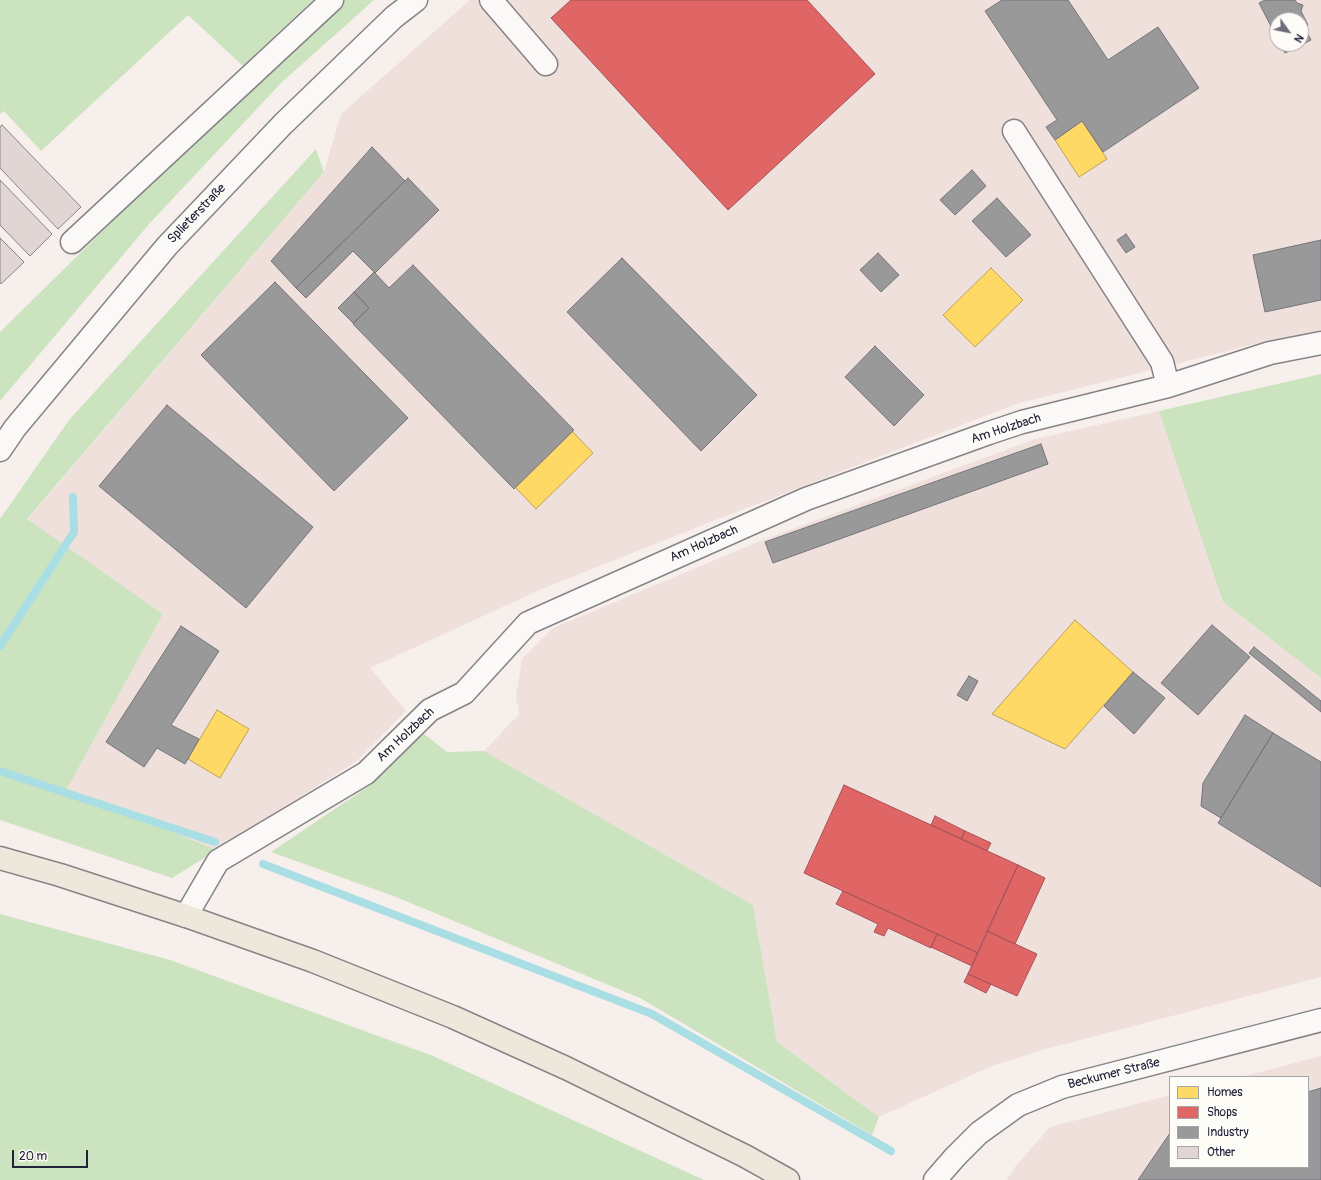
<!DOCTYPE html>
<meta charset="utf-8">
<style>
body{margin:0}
#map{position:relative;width:1321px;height:1180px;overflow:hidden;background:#f7efec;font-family:Pangolin,sans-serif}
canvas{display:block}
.legend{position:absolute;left:1169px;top:1076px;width:140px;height:92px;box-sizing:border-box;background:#fdfcf7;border:1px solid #a5a5ac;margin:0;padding:5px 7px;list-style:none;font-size:12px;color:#22223b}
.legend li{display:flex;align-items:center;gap:8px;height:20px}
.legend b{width:20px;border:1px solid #a5a5ac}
.north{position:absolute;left:1269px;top:12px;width:40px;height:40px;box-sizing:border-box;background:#fdfcf7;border:1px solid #a5a5ac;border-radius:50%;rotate:123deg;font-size:11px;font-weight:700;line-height:16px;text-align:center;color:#22223b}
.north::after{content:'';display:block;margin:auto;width:14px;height:18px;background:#6d6a79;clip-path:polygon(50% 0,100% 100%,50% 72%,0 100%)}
.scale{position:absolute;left:12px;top:1150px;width:76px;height:18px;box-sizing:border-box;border:2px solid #22223b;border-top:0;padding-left:5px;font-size:12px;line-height:14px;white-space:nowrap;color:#22223b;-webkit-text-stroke:3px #fdfcf7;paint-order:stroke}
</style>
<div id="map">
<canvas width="1321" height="1180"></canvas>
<ul class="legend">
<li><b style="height:11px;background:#ffd966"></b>Homes</li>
<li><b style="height:11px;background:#e06666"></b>Shops</li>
<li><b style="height:11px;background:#999"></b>Industry</li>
<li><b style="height:11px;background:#e2d6d5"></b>Other</li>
</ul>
<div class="north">N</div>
<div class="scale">20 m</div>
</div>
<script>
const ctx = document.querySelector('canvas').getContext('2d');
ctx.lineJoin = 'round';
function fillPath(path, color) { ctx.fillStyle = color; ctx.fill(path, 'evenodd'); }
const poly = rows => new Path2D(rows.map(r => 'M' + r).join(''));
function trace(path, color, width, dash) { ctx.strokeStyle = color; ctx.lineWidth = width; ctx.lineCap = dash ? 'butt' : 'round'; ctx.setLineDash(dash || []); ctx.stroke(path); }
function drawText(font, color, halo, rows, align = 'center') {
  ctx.font = font + ' Pangolin,sans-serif'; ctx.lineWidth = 4; ctx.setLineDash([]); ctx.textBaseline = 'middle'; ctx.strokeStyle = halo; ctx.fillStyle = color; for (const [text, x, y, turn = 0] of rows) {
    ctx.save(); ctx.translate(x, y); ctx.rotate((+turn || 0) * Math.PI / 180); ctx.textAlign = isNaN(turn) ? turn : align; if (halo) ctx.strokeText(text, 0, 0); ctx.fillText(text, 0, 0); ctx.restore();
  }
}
const built = poly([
 [470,0,1321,0,1321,330,1263,342,1016,404,708,523,542,589,370,668,406,711,357,761,217,850,67,789,163,614,27,520,324,172,341,114],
 [1277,20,1301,20,1301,44,1277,44],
 [1159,411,1223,602,1321,678,1321,977,1046,1049,992,1066,879,1117,777,1042,753,905,484,751,519,714,516,695,522,659,553,628,760,541,1035,439],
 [1321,1056,1321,1180,1007,1180,1014,1168,1050,1127,1170,1095,1170,1167,1308,1167,1308,1077,1241,1077]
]);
const green = poly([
 [0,0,313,0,243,66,188,15,41,151,4,111,0,114],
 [341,0,374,0,282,82,150,223,0,401,0,332,249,87],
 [316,149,324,172,27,519,163,614,67,789,217,850,172,878,0,820,0,519,69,420],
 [1321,374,1321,678,1223,602,1159,411],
 [423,733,447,752,484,751,753,905,777,1042,879,1117,872,1135,640,998,396,897,271,852,372,784],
 [0,914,170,960,433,1056,704,1180,0,1180]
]);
const homes = poly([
 [1082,121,1107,159,1079,177,1055,140,1082,121],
 [991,268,1023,300,975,347,943,315,991,268],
 [572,431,593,453,536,509,515,487,572,431],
 [1075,620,1133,672,1065,749,992,714,1075,620],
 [217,710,249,729,220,778,188,759,217,710]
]);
const shops = poly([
 [571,0,807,0,875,74,728,210,551,18,571,0],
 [844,785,1018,865,978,953,804,873,844,785],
 [935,816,965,831,961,839,931,825,935,816],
 [965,831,991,843,987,851,961,839,965,831],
 [1018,865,1045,878,1015,944,987,931,1018,865],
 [843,891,937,934,931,948,888,928,884,936,874,932,878,924,836,904,843,891],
 [987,931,1037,954,1017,996,968,974,987,931],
 [937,934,978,953,972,966,931,947,937,934],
 [968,974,991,984,986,993,964,982,968,974]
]);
const industry = poly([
 [1002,0,1068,0,1108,60,1158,27,1199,88,1103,152,1082,121,1055,140,1046,127,1057,120,985,11,1002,0],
 [1265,0,1295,0,1297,3,1303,5,1301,11,1308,25,1304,27,1311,40,1285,53,1280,44,1301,44,1301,20,1277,20,1277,38,1259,3,1265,0],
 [372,147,405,181,296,288,271,261,372,147],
 [972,170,986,186,955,215,940,200,972,170],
 [408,178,439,210,375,273,353,251,306,298,296,288,408,178],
 [997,198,1031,235,1006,257,972,221,997,198],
 [1126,234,1135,247,1126,253,1117,240,1126,234],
 [1321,240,1321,300,1265,312,1253,255,1321,240],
 [878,253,899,275,881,292,860,270,878,253],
 [622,258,757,395,701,451,567,312,622,258],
 [413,265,574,430,514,489,353,324,369,308,354,292,374,272,389,288,413,265],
 [275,282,408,418,334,491,201,355,275,282],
 [354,292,369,308,353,323,338,308,354,292],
 [875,346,924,395,894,426,845,377,875,346],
 [167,405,313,527,246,608,99,486,167,405],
 [1041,444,1048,464,773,563,765,542,1041,444],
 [1212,625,1250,657,1198,715,1161,683,1212,625],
 [181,626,219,651,171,725,199,739,185,764,157,748,144,767,106,742,181,626],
 [1254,647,1321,701,1321,712,1249,653,1254,647],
 [1133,672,1165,698,1134,734,1104,706,1133,672],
 [969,676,978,681,967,701,957,695,969,676],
 [1245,715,1273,733,1221,818,1201,806,1203,783,1245,715],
 [1273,733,1321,762,1321,887,1218,823,1273,733],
 [1321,1088,1321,1180,1138,1180,1170,1133,1170,1167,1308,1167,1308,1092,1321,1088]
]);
const stream = poly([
 [0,646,74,532,73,497],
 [0,771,215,842],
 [263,864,652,1014,891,1151]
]);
const building = poly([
 [2,125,81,207,58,229,0,168,0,127,2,125],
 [0,180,52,234,30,256,0,225,0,180],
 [0,238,24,262,1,284,0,282,0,238]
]);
const minor = poly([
 [491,0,546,64],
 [1014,131,1162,362,1168,386],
 [72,242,332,0],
 [0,450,15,428,167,246,283,124,394,17,416,0],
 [186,916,218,861,366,773,430,710,464,693,528,623,806,499,989,433,1022,422,1168,386,1270,353,1321,343],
 [935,1180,955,1157,979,1133,1018,1105,1062,1087,1321,1020]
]);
const major = poly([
 [0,858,60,875,186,916,313,961,453,1017,566,1068,745,1156,788,1180]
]);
const streetNames = [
 ["Splieterstraße",197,214,-46],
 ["Am Holzbach",1006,429,-18],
 ["Am Holzbach",704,544,-24],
 ["Am Holzbach",406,735,-43],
 ["Beckumer Straße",1114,1074,-14]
];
fillPath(built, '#f0e0dc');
fillPath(green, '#cbe3bf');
fillPath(homes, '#ffd966');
trace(homes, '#bda259', 1);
fillPath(shops, '#e06666');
trace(shops, '#a75259', 1);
fillPath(industry, '#999');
trace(industry, '#75757d', 1);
trace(stream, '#a8dee4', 8);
fillPath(building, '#e2d6d5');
trace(building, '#868386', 1);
trace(minor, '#868386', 25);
trace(major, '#868386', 25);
trace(minor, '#faf9f7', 22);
trace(major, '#ede8db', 22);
drawText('13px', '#22223b', '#fdfcf7', streetNames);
</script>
